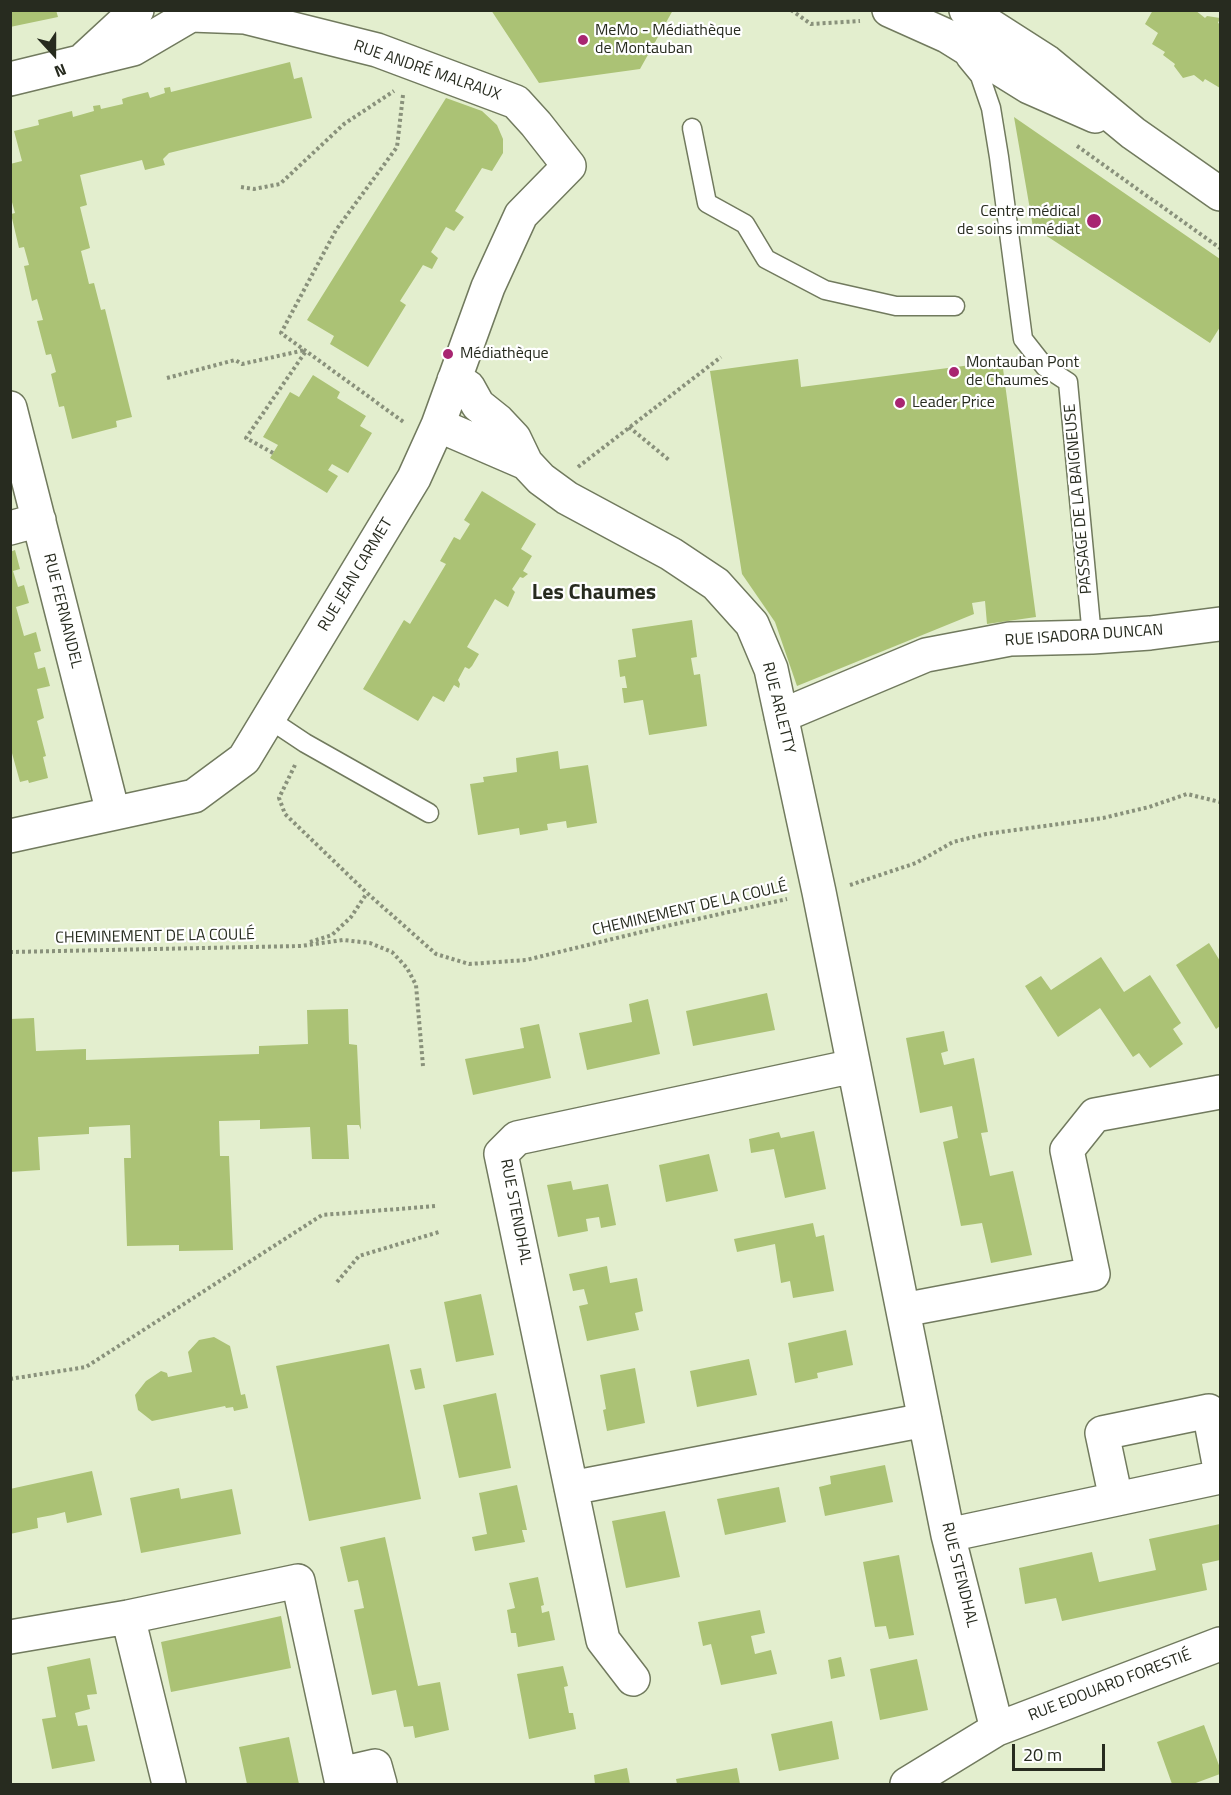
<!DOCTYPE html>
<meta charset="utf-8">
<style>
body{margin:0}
#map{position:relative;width:1231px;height:1795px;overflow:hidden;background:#e3eece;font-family:"Titillium Web",sans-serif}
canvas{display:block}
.frame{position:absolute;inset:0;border:12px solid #272b1f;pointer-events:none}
.north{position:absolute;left:24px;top:24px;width:60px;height:60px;-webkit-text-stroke:4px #fff;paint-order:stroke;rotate:159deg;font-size:16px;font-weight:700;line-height:24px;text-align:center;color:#272b1f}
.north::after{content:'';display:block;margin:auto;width:21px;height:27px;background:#272b1f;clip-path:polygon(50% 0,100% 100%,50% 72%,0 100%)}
.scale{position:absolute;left:1012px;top:1744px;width:93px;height:27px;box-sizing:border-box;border:3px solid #272b1f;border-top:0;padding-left:8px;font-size:18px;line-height:21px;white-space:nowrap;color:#272b1f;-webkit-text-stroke:4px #fff;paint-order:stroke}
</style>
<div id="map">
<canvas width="1231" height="1795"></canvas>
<div class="frame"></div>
<div class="north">N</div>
<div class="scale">20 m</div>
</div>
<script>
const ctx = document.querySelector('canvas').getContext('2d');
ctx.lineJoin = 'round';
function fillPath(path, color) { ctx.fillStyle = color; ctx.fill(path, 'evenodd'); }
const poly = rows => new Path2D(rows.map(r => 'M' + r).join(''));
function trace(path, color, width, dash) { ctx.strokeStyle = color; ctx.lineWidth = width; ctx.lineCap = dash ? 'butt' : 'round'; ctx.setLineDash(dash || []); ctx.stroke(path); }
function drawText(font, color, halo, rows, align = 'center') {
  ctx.font = font + ' "Titillium Web",sans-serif'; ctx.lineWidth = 4.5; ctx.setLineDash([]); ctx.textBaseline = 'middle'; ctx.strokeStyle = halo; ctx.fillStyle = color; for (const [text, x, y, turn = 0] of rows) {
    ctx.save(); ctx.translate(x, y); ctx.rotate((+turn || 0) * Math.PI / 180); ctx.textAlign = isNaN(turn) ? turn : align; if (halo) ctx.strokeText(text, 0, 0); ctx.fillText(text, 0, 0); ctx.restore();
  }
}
const building = poly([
 [10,10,56,10,58,17,10,27],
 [491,10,673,10,640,69,539,83],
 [1153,10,1195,10,1205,18,1207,16,1220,18,1218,23,1220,24,1220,88,1205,79,1203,82,1194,75,1183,78,1174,66,1175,64,1163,55,1165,52,1152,44,1158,33,1145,24],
 [290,62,294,79,302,77,312,118,169,153,163,159,165,165,145,170,142,160,80,175,87,205,80,207,90,248,81,251,89,284,94,283,101,310,105,309,132,417,116,421,117,427,72,439,64,406,59,407,51,374,56,372,51,354,46,355,37,321,43,320,37,299,32,301,24,266,29,265,24,247,19,248,11,214,15,213,10,195,10,164,22,161,14,131,39,125,38,120,72,111,73,117,94,111,93,106,100,105,101,109,123,104,122,99,128,97,148,92,150,98,165,93,164,88,170,87,171,92],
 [446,98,482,111,497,125,503,139,503,153,492,171,482,168,455,211,464,217,454,231,446,227,431,252,438,258,432,269,423,265,400,301,406,305,368,367,330,344,334,336,307,320],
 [1014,117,1220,259,1220,327,1210,343,1033,227],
 [798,359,801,387,1002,361,1036,617,987,624,985,601,972,603,974,614,797,686,775,622,742,574,710,371],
 [313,375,340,392,337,398,366,416,360,426,372,433,348,473,332,464,328,470,338,476,327,493,270,458,278,445,263,437,290,392,299,397],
 [482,491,536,524,521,549,532,556,523,571,528,574,523,578,520,577,512,589,515,592,508,607,495,599,467,647,479,654,472,666,469,669,465,667,458,680,460,684,459,688,454,685,444,702,433,696,418,721,363,689,404,620,410,624,446,564,440,561,454,537,460,540,470,524,464,520],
 [15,550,20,569,13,571,18,587,24,585,29,603,16,607,24,636,36,632,41,651,34,653,38,669,45,667,50,686,37,689,44,718,37,721,46,756,43,757,48,778,29,783,28,780,20,782,10,746,10,552],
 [692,620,697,657,691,658,694,675,700,674,707,726,649,735,643,700,624,703,622,688,627,688,625,676,620,677,618,660,636,657,632,629],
 [558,751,560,769,588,765,597,823,567,828,566,821,547,824,548,830,520,835,519,828,478,835,470,784,484,782,483,777,517,772,516,758],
 [1209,943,1220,961,1220,1026,1216,1029,1176,965],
 [1101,957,1124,992,1150,975,1181,1023,1173,1029,1183,1044,1150,1068,1139,1053,1133,1057,1100,1008,1058,1037,1025,986,1041,976,1051,990],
 [767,993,775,1030,693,1046,686,1011],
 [648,999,660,1054,587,1070,579,1033,632,1022,629,1004],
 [348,1009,349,1044,357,1045,361,1130,359,1125,347,1125,349,1159,312,1159,310,1127,260,1129,260,1120,219,1121,220,1156,229,1156,233,1250,179,1251,179,1245,127,1246,124,1158,131,1158,130,1125,89,1127,89,1134,38,1137,40,1170,10,1172,10,1019,34,1018,36,1051,86,1049,86,1060,259,1054,259,1046,308,1044,307,1010],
 [539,1024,551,1078,473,1095,465,1059,524,1048,520,1028],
 [944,1031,948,1051,941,1053,944,1065,974,1058,988,1132,981,1133,990,1176,1013,1171,1032,1255,991,1263,982,1223,961,1226,943,1142,958,1138,952,1106,920,1113,906,1038],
 [814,1131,826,1189,785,1198,774,1149,751,1153,749,1139,779,1132,781,1138],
 [709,1154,718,1191,666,1202,659,1165],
 [571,1181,573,1190,608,1184,616,1225,601,1228,599,1217,586,1219,588,1231,558,1237,547,1185],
 [813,1223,816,1237,824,1235,834,1291,793,1298,790,1281,781,1283,775,1244,737,1252,734,1239],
 [607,1266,610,1283,637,1278,643,1311,635,1313,639,1330,587,1341,579,1306,588,1304,584,1289,573,1291,569,1274],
 [481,1294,494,1355,456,1362,444,1302],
 [846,1330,853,1365,817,1373,818,1378,795,1383,788,1343],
 [214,1337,230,1346,241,1395,245,1394,248,1408,234,1411,233,1407,226,1408,225,1406,152,1421,138,1410,135,1395,146,1381,161,1371,167,1373,168,1377,192,1372,188,1352,199,1340],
 [389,1344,421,1499,309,1521,276,1366],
 [749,1359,757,1395,697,1407,690,1371],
 [421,1368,425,1388,415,1390,410,1370],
 [635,1368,645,1423,607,1431,603,1410,606,1409,600,1375],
 [496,1393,511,1468,459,1478,443,1405],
 [885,1465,893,1502,825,1516,819,1487,831,1484,830,1476],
 [92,1471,102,1515,67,1523,65,1512,53,1515,37,1518,38,1528,10,1534,10,1489],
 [517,1485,527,1530,522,1530,525,1542,475,1551,472,1537,487,1534,479,1493],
 [779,1487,786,1522,725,1535,717,1499],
 [179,1488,181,1499,232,1489,241,1534,141,1553,130,1498],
 [665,1511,680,1577,626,1588,612,1521],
 [1220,1524,1220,1560,1202,1564,1207,1590,1062,1621,1056,1598,1025,1604,1019,1568,1092,1552,1099,1582,1156,1570,1149,1539],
 [385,1537,418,1686,440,1682,449,1730,415,1738,413,1726,404,1727,396,1690,372,1695,354,1610,364,1608,358,1580,348,1582,340,1547],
 [899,1555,914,1635,889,1639,886,1626,875,1627,863,1562],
 [538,1577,544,1605,541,1606,542,1613,549,1611,555,1640,518,1647,516,1633,511,1633,507,1610,515,1608,509,1583],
 [760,1610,765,1633,751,1636,755,1654,771,1650,777,1674,721,1685,711,1644,703,1646,698,1622],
 [281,1616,291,1668,171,1692,161,1642],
 [841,1657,845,1676,831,1679,828,1660],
 [90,1658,97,1694,87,1695,90,1709,75,1713,78,1726,87,1725,95,1761,52,1769,42,1719,56,1717,47,1667],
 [917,1659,928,1710,880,1720,870,1669],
 [563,1666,568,1686,564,1687,569,1713,573,1713,576,1729,529,1739,517,1674],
 [832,1721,839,1759,779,1771,771,1734],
 [1204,1725,1220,1768,1220,1774,1193,1784,1172,1784,1157,1742],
 [289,1737,299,1784,247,1784,239,1747],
 [627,1768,630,1784,595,1784,594,1775],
 [737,1768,740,1784,677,1784,676,1779]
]);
const path = poly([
 [791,10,811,24,860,21],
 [403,95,397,147,336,230,281,333,405,423],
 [1077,146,1220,248],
 [241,187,254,189,280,184,344,124,394,91],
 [167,378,235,360,242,364,305,350],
 [629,427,669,460],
 [273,453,246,438,306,351],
 [578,467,721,357],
 [295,765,279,798,285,814,367,893,436,954,469,964,526,960,662,927,787,899],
 [850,885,916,863,953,842,986,834,1103,818,1149,807,1187,794,1220,802],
 [310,942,332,935,351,917,367,893],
 [10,952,301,946,343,940,370,943,392,952,407,968,416,985,423,1066],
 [337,1282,359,1256,439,1232],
 [10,1379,86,1367,322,1215,436,1206]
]);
const lane = poly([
 [966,59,980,76,991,108,999,157,1023,339,1045,367,1068,382,1092,637],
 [692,128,707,203,745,224,766,259,825,290,896,306,955,306],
 [269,719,305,743,429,813]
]);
const street = poly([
 [85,58,137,10],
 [10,79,133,49,191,15],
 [454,380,468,387,478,405,498,421,514,438,526,463,541,479,567,498,671,554,716,584,752,624,771,669,819,892,948,1535,997,1729],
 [10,408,113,813],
 [438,425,526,463],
 [10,528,39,520],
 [781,716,926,655,1010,639,1092,637,1150,633,1220,624],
 [10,836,194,796,244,759,414,478,438,425,488,287,521,215,569,166,536,124,516,102,377,50,245,17,191,15,186,10],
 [903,1310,1093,1274,1067,1150,1095,1115,1220,1092],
 [571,1488,925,1420],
 [1116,1499,1102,1433,1209,1411,1220,1469],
 [948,1535,1220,1477],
 [128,1617,169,1784],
 [10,1637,128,1617,298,1581,342,1784],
 [633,1679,603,1640,501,1154,517,1138,854,1066],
 [340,1774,375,1766,380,1784],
 [907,1784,997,1729,1220,1644]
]);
const secondary = poly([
 [889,10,947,36,1029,87,1095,116],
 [966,10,1047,62,1133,133,1220,194]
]);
const markers = [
 [583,40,6,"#a82571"],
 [1094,221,8,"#a82571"],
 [448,354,6,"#a82571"],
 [954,372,6,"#a82571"],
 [900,403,6,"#a82571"]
];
const poiNames = [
 ["MeMo - Médiathèque",595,31],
 ["de Montauban",595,49],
 ["Centre médical",1080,212,"right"],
 ["de soins immédiat",1080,230,"right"],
 ["Médiathèque",460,354],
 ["Montauban Pont",966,363],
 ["de Chaumes",966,381],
 ["Leader Price",912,403]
];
const streetNames = [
 ["RUE ANDRÉ MALRAUX",427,71,19],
 ["PASSAGE DE LA BAIGNEUSE",1079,499,-95],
 ["RUE JEAN CARMET",356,575,-59],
 ["RUE FERNANDEL",62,611,76],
 ["RUE ISADORA DUNCAN",1084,636,-4],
 ["RUE ARLETTY",778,708,76],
 ["CHEMINEMENT DE LA COULÉ",690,909,-13],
 ["CHEMINEMENT DE LA COULÉ",155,937,-1],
 ["RUE STENDHAL",515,1212,79],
 ["RUE STENDHAL",959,1575,76],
 ["RUE EDOUARD FORESTIÉ",1110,1686,-21]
];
const districtNames = [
 ["Les Chaumes",594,594]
];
fillPath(building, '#abc275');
trace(lane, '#717a5e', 21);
trace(street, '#717a5e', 36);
trace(secondary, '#717a5e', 36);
trace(path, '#89917b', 4, [3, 3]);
trace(lane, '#fff', 18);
trace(street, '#fff', 33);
trace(secondary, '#fff', 33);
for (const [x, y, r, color] of markers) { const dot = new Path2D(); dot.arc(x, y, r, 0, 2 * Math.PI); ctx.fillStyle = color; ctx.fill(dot); trace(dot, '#fff', 2); }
drawText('16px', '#272b1f', '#fff', poiNames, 'left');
drawText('16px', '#272b1f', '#fff', streetNames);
drawText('bold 22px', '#272b1f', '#fff', districtNames);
</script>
